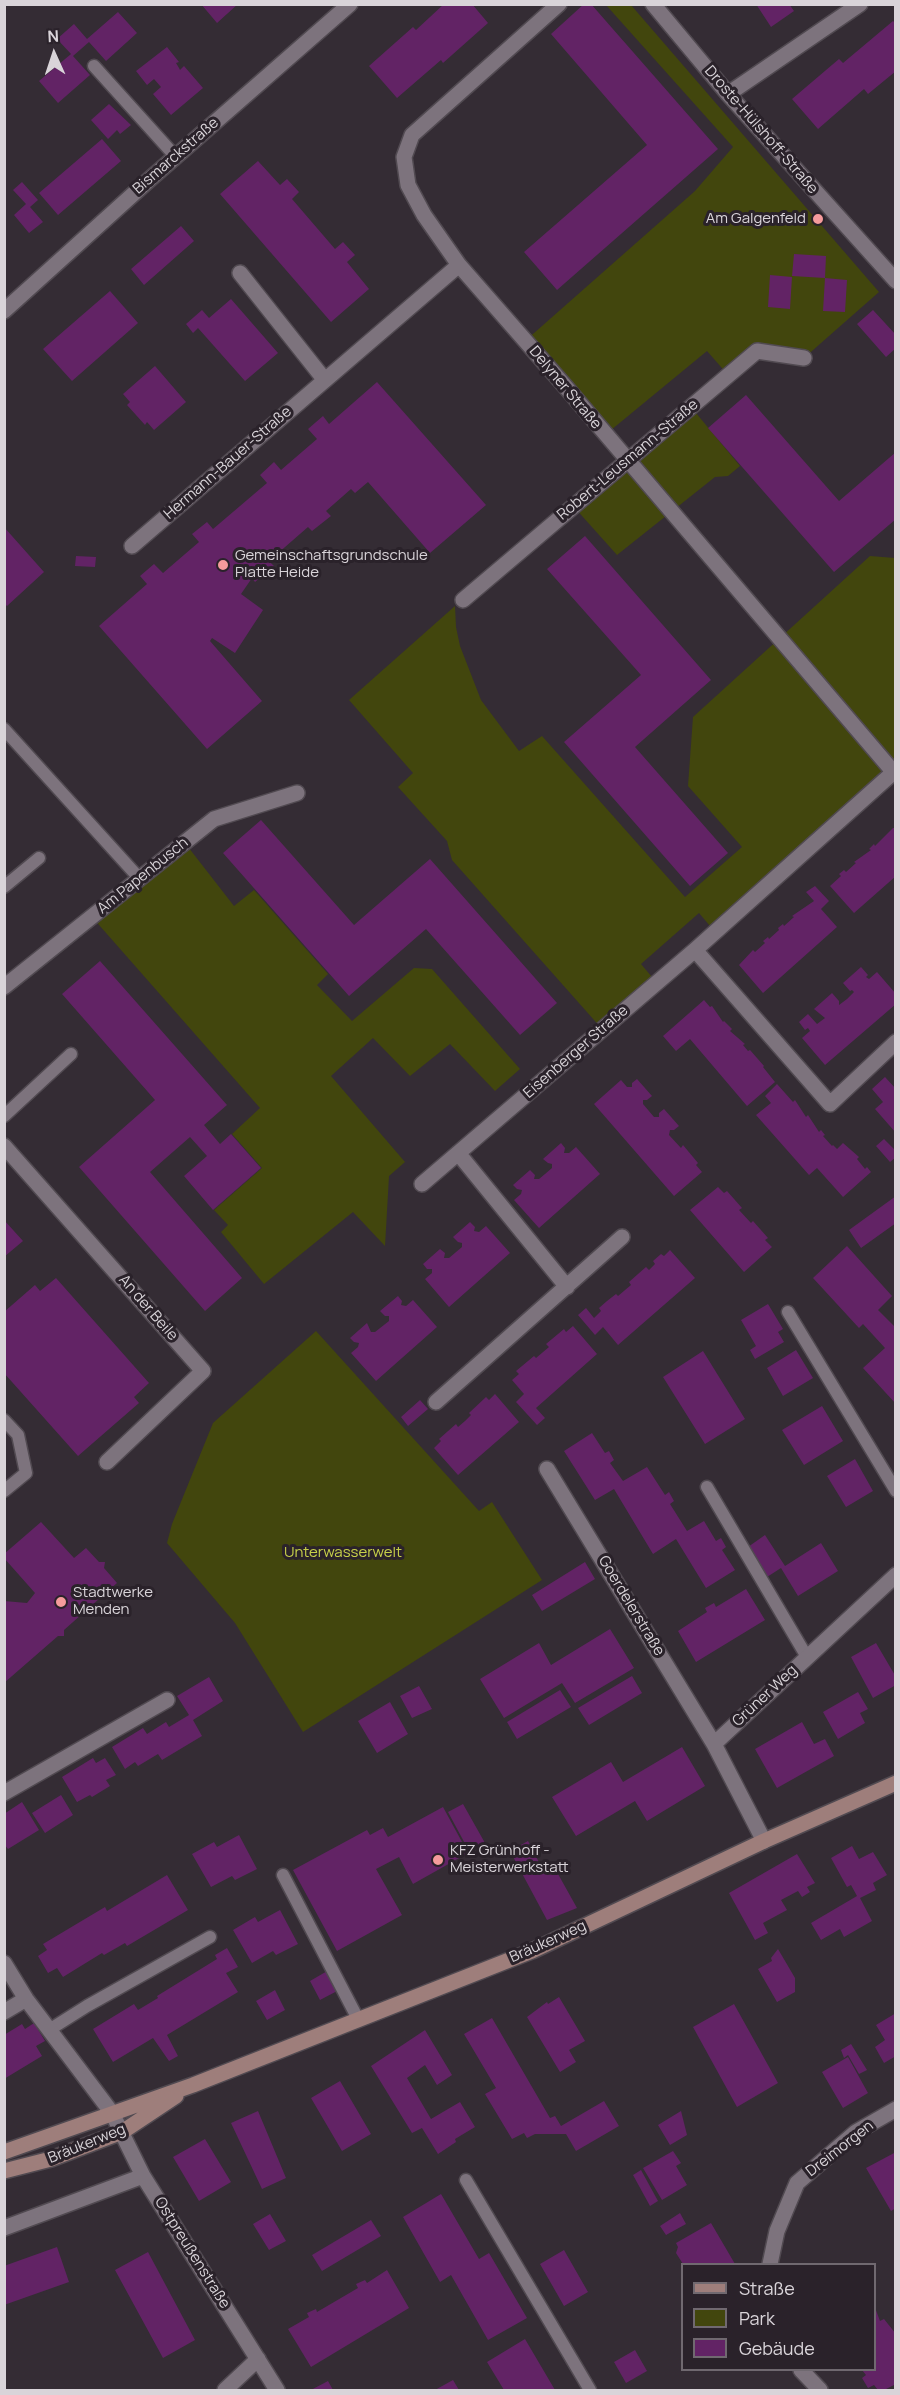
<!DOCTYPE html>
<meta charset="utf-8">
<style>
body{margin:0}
#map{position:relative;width:900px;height:2395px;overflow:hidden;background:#342c34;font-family:Manrope,sans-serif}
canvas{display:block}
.frame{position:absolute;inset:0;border:6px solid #d9d4d9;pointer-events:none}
.legend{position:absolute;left:681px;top:2263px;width:195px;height:108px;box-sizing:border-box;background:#2a222a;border:2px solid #706970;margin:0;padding:8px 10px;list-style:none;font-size:18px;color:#d9d4d9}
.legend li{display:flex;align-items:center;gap:12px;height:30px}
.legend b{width:30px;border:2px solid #706970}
.north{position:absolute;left:24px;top:24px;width:60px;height:60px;-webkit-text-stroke:4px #2a222a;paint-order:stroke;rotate:357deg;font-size:16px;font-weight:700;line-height:24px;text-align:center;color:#d9d4d9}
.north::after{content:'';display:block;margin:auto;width:21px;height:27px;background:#d9d4d9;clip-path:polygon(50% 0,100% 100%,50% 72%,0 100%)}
</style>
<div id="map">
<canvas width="900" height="2395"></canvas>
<div class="frame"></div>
<ul class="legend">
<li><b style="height:8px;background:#9e7e7b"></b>Straße</li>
<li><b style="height:16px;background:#42460d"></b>Park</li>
<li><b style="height:16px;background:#622365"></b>Gebäude</li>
</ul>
<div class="north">N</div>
</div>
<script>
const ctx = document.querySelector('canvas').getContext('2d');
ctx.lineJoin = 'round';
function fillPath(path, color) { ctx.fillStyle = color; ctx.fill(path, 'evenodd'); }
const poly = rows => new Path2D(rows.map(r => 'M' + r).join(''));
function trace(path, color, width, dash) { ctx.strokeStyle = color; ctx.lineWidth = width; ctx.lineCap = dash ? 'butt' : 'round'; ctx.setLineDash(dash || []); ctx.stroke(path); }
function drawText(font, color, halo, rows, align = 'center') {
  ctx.font = font + ' Manrope,sans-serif'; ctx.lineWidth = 6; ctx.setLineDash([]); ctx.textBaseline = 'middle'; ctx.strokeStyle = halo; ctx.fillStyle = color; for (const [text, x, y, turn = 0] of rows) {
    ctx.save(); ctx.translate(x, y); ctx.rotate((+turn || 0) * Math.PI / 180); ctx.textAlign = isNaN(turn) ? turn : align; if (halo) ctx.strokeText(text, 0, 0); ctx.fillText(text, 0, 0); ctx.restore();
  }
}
const green = poly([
 [606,5,631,5,879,292,804,358,757,351,728,375,707,351,605,435,525,341,695,191,733,147],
 [691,407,740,466,728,476,715,477,617,555,574,507],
 [870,556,895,558,895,770,715,932,699,913,641,964,657,983,602,1029,452,860,447,841,398,787,413,773,349,700,455,606,456,627,460,646,481,700,519,751,542,736,685,897,742,847,688,786,693,717],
 [185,843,234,906,254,890,328,974,317,985,352,1021,414,968,432,969,520,1069,495,1091,450,1044,410,1076,373,1038,331,1076,405,1162,389,1176,385,1246,353,1212,264,1284,221,1232,228,1225,214,1210,262,1168,232,1134,260,1108,92,917],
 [316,1331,479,1511,492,1502,542,1580,303,1732,235,1623,167,1543,172,1524,213,1423]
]);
const building = poly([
 [201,4,238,4,217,23],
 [444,4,472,4,488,23,443,63,441,60,397,98,369,66,413,27,416,30],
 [584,4,591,4,718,149,557,290,524,252,647,145,551,34],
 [756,4,789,4,794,11,771,27],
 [118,12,137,33,106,61,89,42,73,56,90,75,58,103,39,81,71,54,57,39,74,24,87,39],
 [893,21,896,24,896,71,868,94,864,89,818,129,792,99,839,59,843,63],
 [167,47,179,62,176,63,179,68,180,70,184,66,203,88,171,115,153,94,161,87,154,79,147,85,136,71],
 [109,104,131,125,120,134,117,130,108,139,91,120],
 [102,139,121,161,58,215,39,193],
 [258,161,280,185,287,179,299,192,292,199,335,249,343,242,355,255,347,262,369,289,331,322,220,194],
 [22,182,38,200,30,207,43,222,29,233,14,215,26,204,13,190],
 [181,226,194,241,144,285,131,269],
 [794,254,826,256,825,278,792,276],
 [770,275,792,277,790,309,768,307],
 [825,278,847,280,845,312,823,311],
 [110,291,138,323,72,381,43,349],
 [231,299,278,353,245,381,198,328,193,333,186,324,202,310,209,318],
 [873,310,896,335,896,348,886,357,857,324],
 [155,366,186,402,154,430,147,422,145,425,127,405,130,402,123,394],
 [377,382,486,505,430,553,368,482,355,493,351,489,326,511,331,516,312,531,308,527,269,561,274,566,255,582,252,578,241,594,263,610,235,653,212,638,210,641,262,701,207,749,99,626,147,584,140,576,154,564,163,573,199,542,192,534,207,522,213,529,267,483,260,475,274,462,281,470,317,439,308,429,323,416,329,424],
 [746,395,839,501,896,452,896,519,834,572,708,428],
 [4,527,44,572,7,606,4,603],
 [585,536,711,680,635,747,728,853,690,886,564,742,641,675,547,569],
 [76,556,96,557,95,567,75,566],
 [261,820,354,925,430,859,557,1003,520,1035,426,929,349,996,223,853],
 [893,828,896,828,896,876,854,913,830,886,841,876,839,874,844,870,846,872,856,863,854,862,871,850,869,849,874,844,875,846],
 [815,886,829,901,821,909,837,927,763,993,739,965,753,950,755,952,765,943,763,941,768,937,769,939,779,930,778,928,783,924,784,926,794,917,792,916,814,901,806,892],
 [100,961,227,1105,204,1125,220,1144,231,1134,261,1168,213,1210,184,1176,207,1156,190,1137,150,1172,242,1278,205,1311,79,1167,155,1100,62,994],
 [861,967,868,975,866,977,869,979,877,972,896,994,896,1004,825,1065,802,1038,810,1031,808,1028,805,1030,799,1022,808,1014,817,1024,825,1018,814,1009,832,993,839,1001,839,1005,847,999,854,992,852,990,850,991,843,983],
 [704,1000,710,1007,712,1006,723,1022,724,1021,732,1029,730,1031,745,1044,743,1045,748,1051,750,1050,764,1066,763,1067,775,1082,747,1106,690,1039,676,1051,663,1036],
 [885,1077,896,1089,896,1133,875,1109,883,1102,872,1089],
 [637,1079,652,1096,647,1100,643,1100,643,1104,654,1117,659,1117,659,1113,664,1109,679,1126,674,1130,670,1130,669,1135,681,1148,683,1145,698,1163,696,1165,702,1172,674,1196,594,1104,621,1080,627,1087,632,1087,632,1083],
 [777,1084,793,1102,795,1100,806,1117,808,1115,819,1132,821,1130,825,1135,823,1136,832,1146,833,1145,837,1149,843,1143,859,1157,857,1159,865,1169,867,1167,871,1172,843,1197,817,1168,809,1175,756,1115,771,1103,765,1096],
 [884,1139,896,1151,896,1157,890,1162,876,1146],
 [561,1143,565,1148,564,1153,569,1153,576,1147,600,1174,539,1228,514,1200,521,1194,522,1190,517,1189,513,1185,530,1170,535,1175,534,1179,539,1179,545,1174,552,1168,552,1164,548,1163,543,1159],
 [718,1187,724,1193,727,1191,742,1208,739,1210,751,1223,753,1221,768,1238,765,1240,772,1247,744,1272,690,1210],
 [896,1196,896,1223,861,1248,849,1230],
 [4,1220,23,1241,4,1257],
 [470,1222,475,1227,474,1231,479,1232,486,1226,510,1253,449,1307,425,1279,432,1273,432,1269,427,1269,423,1264,440,1249,445,1253,444,1258,449,1258,462,1247,462,1243,458,1242,453,1237],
 [847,1246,892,1296,878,1310,896,1328,896,1404,863,1368,885,1348,863,1324,859,1328,813,1278],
 [670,1250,695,1278,618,1345,603,1327,595,1335,578,1315,586,1308,594,1318,601,1311,599,1308,607,1301,616,1294,618,1296,631,1285,629,1282,638,1274,646,1267,649,1270,655,1264,653,1261,661,1254,664,1256],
 [56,1278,149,1383,134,1397,139,1403,78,1456,4,1373,4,1312,35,1285,40,1291],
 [398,1296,402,1301,401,1305,406,1306,413,1300,437,1327,376,1381,351,1353,358,1347,359,1343,354,1342,350,1338,367,1323,371,1332,375,1332,389,1321,389,1316,385,1316,380,1311],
 [768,1304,783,1329,778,1332,784,1342,755,1359,750,1350,756,1346,741,1320],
 [573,1326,597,1354,536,1408,545,1418,537,1425,516,1402,524,1394,512,1380,519,1374,516,1371,534,1356,536,1358,549,1347,546,1344,564,1329,566,1332],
 [796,1350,813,1378,783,1396,767,1368],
 [703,1351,745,1419,705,1444,663,1377],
 [495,1394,519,1422,458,1475,434,1448,441,1441,439,1439,456,1424,458,1427,465,1421,471,1415,469,1413,486,1397,489,1400],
 [420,1400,428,1409,408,1426,401,1417],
 [822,1406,843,1441,804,1465,782,1430],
 [592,1433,605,1453,609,1451,614,1460,610,1463,623,1481,647,1467,665,1495,669,1492,674,1501,670,1504,687,1531,704,1521,716,1541,721,1538,726,1547,722,1550,735,1570,706,1588,676,1539,653,1554,614,1489,595,1500,564,1451],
 [855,1459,873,1491,846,1507,827,1476],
 [41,1522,74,1558,86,1548,99,1562,105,1562,104,1568,117,1583,64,1630,64,1636,58,1636,4,1683,4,1601,27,1603,35,1593,4,1558,4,1554],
 [765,1535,785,1566,821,1543,838,1571,798,1596,781,1568,767,1577,748,1547],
 [585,1562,595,1579,542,1611,532,1595],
 [746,1589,765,1620,696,1662,678,1631,707,1612,705,1608,714,1603,716,1607],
 [610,1629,634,1668,575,1703,562,1683,504,1718,480,1679,539,1643,551,1665],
 [876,1643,896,1677,896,1685,873,1698,851,1657],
 [632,1676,642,1693,589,1725,578,1708],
 [209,1677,223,1701,193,1720,202,1736,162,1760,158,1754,138,1766,135,1762,125,1769,112,1747,143,1728,147,1734,166,1722,169,1727,189,1715,177,1696],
 [419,1686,432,1709,412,1718,400,1696],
 [560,1690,571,1707,517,1739,507,1722],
 [858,1692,868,1709,860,1713,865,1723,838,1739,823,1712],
 [390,1702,408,1734,377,1753,358,1721],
 [802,1722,814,1744,825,1739,834,1756,777,1788,755,1749],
 [682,1747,705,1786,647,1821,635,1801,576,1836,552,1797,611,1762,623,1782],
 [93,1758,96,1763,105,1758,116,1775,106,1780,110,1786,92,1797,90,1795,77,1802,62,1777],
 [61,1795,73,1815,45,1833,32,1813],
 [22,1802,39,1830,8,1849,4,1844,4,1814],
 [463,1804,485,1843,469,1851,448,1812],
 [443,1807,468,1853,413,1884,399,1857,376,1869,402,1915,337,1951,293,1870,367,1830,370,1835,383,1828,388,1837],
 [239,1835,257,1869,235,1880,232,1876,211,1887,192,1854,214,1842,217,1847],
 [528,1841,543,1870,553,1865,577,1908,547,1920,510,1851],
 [852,1846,859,1859,873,1852,887,1875,873,1883,876,1890,860,1898,872,1921,844,1937,840,1929,821,1940,811,1923,857,1896,851,1885,847,1887,831,1858],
 [797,1854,815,1883,807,1887,810,1892,802,1897,798,1891,781,1900,787,1910,763,1923,768,1933,755,1940,729,1893],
 [167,1875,188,1910,127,1946,125,1943,104,1955,102,1953,63,1977,57,1968,48,1973,38,1956,47,1950,43,1944,105,1907,107,1911],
 [280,1910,298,1944,276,1955,273,1951,252,1963,233,1930,255,1917,258,1922],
 [227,1948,238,1967,226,1973,238,1992,167,2035,178,2056,169,2061,153,2038,113,2062,93,2029,134,2004,138,2010,158,1998,157,1996,217,1959,215,1955],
 [778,1949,795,1978,795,1992,777,2002,758,1969,772,1961,771,1958],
 [329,1970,339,1990,320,2000,310,1981],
 [275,1990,285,2010,267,2020,256,2001],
 [559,1997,585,2041,569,2050,576,2062,560,2072,527,2017,547,2002,548,2004],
 [734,2004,778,2083,737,2107,693,2027],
 [896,2013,896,2056,884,2063,875,2047,885,2040,876,2025],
 [492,2018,550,2118,555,2116,561,2126,604,2101,619,2126,576,2151,566,2134,535,2134,527,2138,524,2133,512,2139,485,2094,496,2088,464,2034],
 [34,2023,45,2041,36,2046,42,2056,4,2079,4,2035,22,2024,25,2029],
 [425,2030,452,2075,437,2085,425,2065,407,2078,431,2119,460,2102,475,2127,455,2139,456,2142,438,2154,422,2128,412,2133,371,2066],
 [851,2044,867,2070,859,2074,848,2055,844,2058,841,2050],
 [848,2057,868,2093,843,2108,822,2072],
 [340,2081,371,2134,342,2151,311,2098],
 [258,2111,286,2178,262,2189,231,2123],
 [681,2111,687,2135,670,2145,658,2125],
 [205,2139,231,2182,199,2201,173,2157],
 [673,2151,681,2163,676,2166,687,2185,662,2200,643,2168],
 [896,2152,896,2208,891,2211,866,2168],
 [641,2170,658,2201,650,2206,633,2175],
 [441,2194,479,2259,489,2253,527,2318,488,2340,451,2275,440,2282,403,2217],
 [680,2213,686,2224,666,2235,660,2226],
 [270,2214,286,2241,269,2250,253,2224],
 [371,2220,381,2236,322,2271,312,2255],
 [711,2223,735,2264,683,2264,676,2253,678,2247,676,2243],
 [57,2247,69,2282,4,2305,4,2266],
 [564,2250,588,2292,564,2306,540,2264],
 [148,2252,195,2340,163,2358,115,2270],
 [387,2270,409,2308,311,2367,288,2329,309,2317,307,2313,316,2309,317,2312,358,2288,356,2284,365,2280,367,2283],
 [874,2305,880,2321,884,2319,896,2334,896,2384,884,2390,878,2390,874,2385,868,2388,862,2378,866,2375,862,2370,874,2370],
 [525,2339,555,2390,504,2390,487,2362],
 [635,2350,647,2371,626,2383,614,2362],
 [453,2380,459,2390,435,2390],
 [328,2381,333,2390,311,2390]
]);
const lane = poly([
 [94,66,176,157],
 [4,729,140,879],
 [4,887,39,858],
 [4,1116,71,1054],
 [788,1312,896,1491],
 [4,1420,18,1435,26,1473,4,1491],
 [707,1487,807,1657],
 [283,1875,358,2019],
 [49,2030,87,2006,210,1937],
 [466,2180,590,2390]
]);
const street = poly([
 [559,4,412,135,404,157,408,185,424,215,459,265,564,385,896,775],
 [653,4,728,94,896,281],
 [728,94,860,4],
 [240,273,324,379],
 [4,311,150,179,350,4],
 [132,546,459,265],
 [463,600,757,351,804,358],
 [695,950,830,1104,896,1042],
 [4,987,214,819,297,793],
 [4,1146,203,1371,107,1462],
 [458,1153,567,1287],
 [422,1184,695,950,896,770],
 [436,1402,622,1237],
 [547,1469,714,1744],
 [4,1793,167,1700],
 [764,1841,714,1744,896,1575],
 [4,1963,26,1999,112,2113,143,2176,277,2390],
 [4,2012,26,1999],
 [4,2228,143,2176],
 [770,2264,777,2231,797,2183,856,2132,896,2109],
 [801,2370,820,2390],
 [225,2390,258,2359]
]);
const secondary = poly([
 [4,2152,193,2085,532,1951,764,1841,896,1783],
 [4,2171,51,2159,122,2132,176,2096]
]);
const markers = [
 [818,219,6,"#f59b9c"],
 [223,565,6,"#f59b9c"],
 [61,1602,6,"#f59b9c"],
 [438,1860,6,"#f59b9c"]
];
const streetNames = [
 ["Droste-Hülshoff-Straße",761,130,49],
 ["Bismarckstraße",176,156,-41],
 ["Delyner Straße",565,388,50],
 ["Robert-Leusmann-Straße",628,460,-40],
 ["Hermann-Bauer-Straße",228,463,-41],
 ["Am Papenbusch",143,876,-39],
 ["Eisenberger Straße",576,1052,-41],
 ["An der Beile",148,1308,49],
 ["Goerdelerstraße",631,1606,59],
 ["Grüner Weg",765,1696,-43],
 ["Bräukerweg",548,1942,-24],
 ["Bräukerweg",87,2144,-22],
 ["Dreimorgen",840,2149,-38],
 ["Ostpreußenstraße",192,2253,58]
];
const poiNames = [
 ["Am Galgenfeld",806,219,"right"],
 ["Gemeinschaftsgrundschule",235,556],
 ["Platte Heide",235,573],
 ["Stadtwerke",73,1593],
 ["Menden",73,1610],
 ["KFZ Grünhoff -",450,1851],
 ["Meisterwerkstatt",450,1868]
];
const parkNames = [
 ["Unterwasserwelt",343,1553]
];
fillPath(green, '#42460d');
fillPath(building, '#622365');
trace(lane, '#514a51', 15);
trace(street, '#514a51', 18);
trace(secondary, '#514a51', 18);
trace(lane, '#7d737d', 12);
trace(street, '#7d737d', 15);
trace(secondary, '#9e7e7b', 15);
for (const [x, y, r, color] of markers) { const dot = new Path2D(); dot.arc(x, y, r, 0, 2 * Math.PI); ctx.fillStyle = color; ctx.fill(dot); trace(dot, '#2a222a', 2); }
drawText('15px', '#d9d4d9', '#2a222a', streetNames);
drawText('15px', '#d9d4d9', '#2a222a', poiNames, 'left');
drawText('15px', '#c7d049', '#2a222a', parkNames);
</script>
